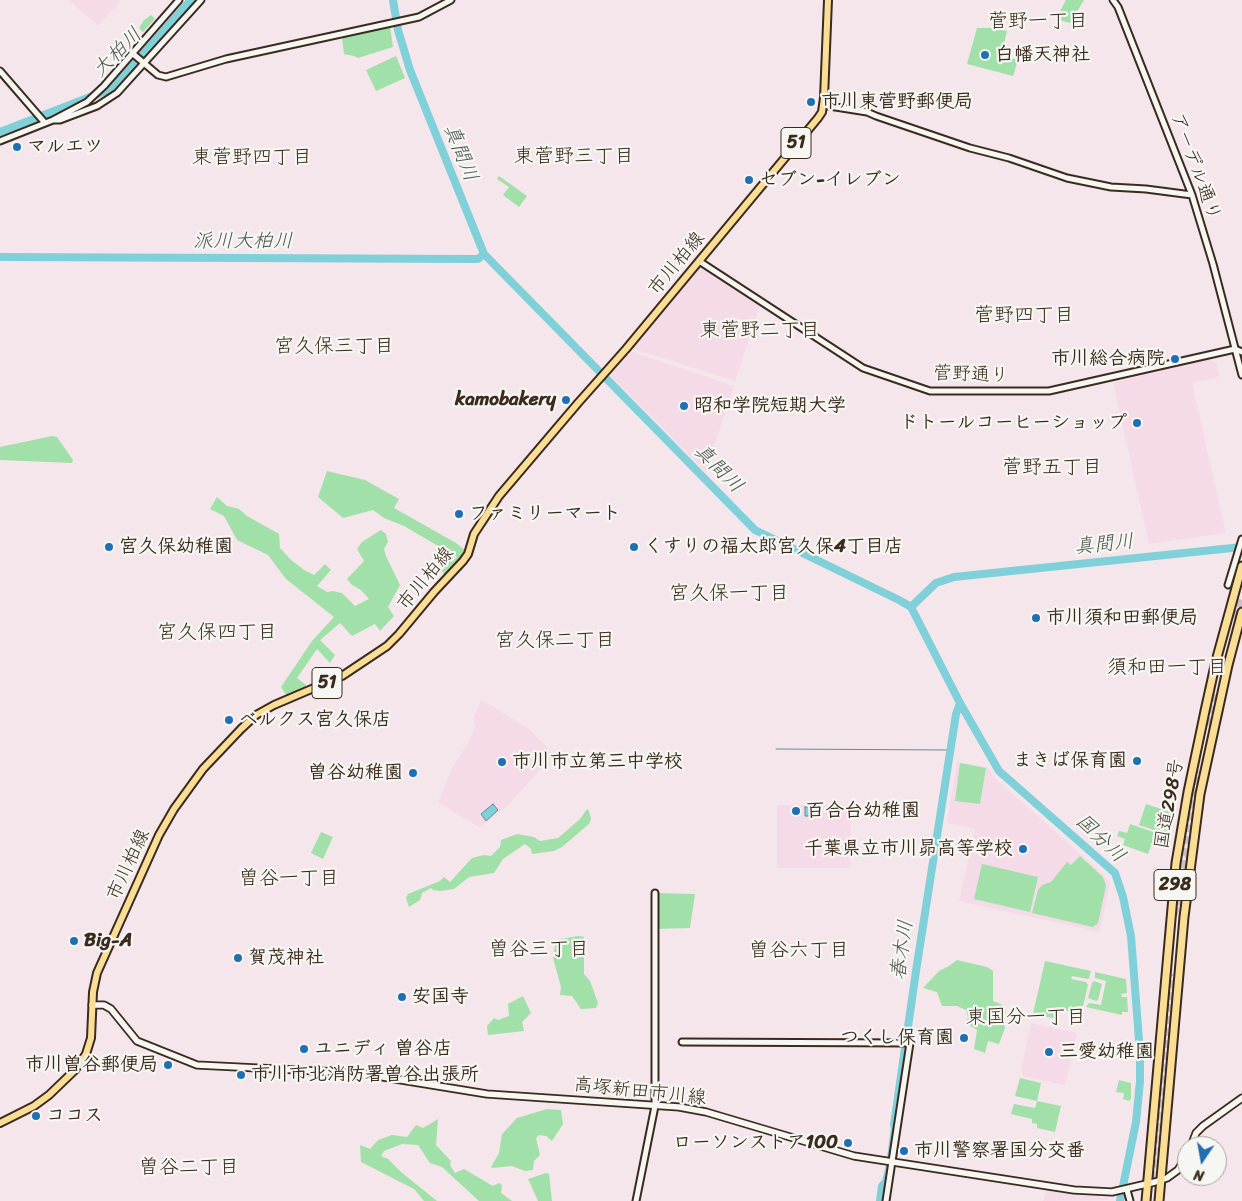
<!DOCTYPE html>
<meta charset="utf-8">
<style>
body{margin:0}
#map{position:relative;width:1242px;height:1201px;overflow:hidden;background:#f5e6ec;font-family:Sriracha,sans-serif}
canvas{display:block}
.north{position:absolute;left:1177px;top:1136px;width:50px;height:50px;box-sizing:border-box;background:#f6f6f2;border:1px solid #aba49d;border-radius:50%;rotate:192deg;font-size:14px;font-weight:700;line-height:20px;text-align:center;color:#3b2a1e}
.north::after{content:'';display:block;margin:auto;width:18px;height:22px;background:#1f6fb2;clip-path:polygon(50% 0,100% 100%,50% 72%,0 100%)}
</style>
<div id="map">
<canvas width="1242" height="1201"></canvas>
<div class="north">N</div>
</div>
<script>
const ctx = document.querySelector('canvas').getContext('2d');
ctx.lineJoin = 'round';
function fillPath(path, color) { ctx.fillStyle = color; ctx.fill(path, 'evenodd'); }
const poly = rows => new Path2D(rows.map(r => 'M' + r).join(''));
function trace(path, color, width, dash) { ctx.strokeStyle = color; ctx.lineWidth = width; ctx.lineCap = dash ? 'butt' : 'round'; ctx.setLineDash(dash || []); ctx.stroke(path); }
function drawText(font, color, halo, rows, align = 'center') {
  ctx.font = font + ' Sriracha,"Klee One",sans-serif'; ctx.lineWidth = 4.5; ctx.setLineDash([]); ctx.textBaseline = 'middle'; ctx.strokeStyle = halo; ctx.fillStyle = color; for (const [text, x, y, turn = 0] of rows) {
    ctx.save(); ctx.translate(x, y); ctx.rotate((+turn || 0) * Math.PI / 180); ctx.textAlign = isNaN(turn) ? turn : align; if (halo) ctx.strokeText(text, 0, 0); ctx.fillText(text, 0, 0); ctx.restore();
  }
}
const built = poly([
 [69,0,121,0,98,26],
 [699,266,760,306,735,381,630,348],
 [630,351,734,386,706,472,609,374],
 [1208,359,1217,364,1219,377,1192,383,1226,533,1149,544,1113,383],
 [481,701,484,701,529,729,554,755,507,806,480,828,438,802,452,768,468,743,475,726,473,720],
 [957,762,987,767,995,778,1104,875,1110,884,1099,932,959,901,975,829,947,823],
 [777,805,851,805,850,868,777,868],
 [1031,1023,1077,1033,1065,1085,1023,1076,1021,1070],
 [1047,1190,1108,1198,1109,1200,1043,1201]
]);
const green = poly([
 [1066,0,1084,0,1070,23,1056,19],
 [151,15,155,19,143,32,139,28,144,20],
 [390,26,393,47,358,58,354,56,344,54,342,38],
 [977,28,992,28,1007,31,1001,55,1018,60,1013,76,967,64],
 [396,56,405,78,376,91,366,70],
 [499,176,527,196,519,207,503,195,509,187,497,179],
 [52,436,57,437,73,460,72,463,0,460,0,447],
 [327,471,365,480,399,499,394,508,456,543,466,551,458,562,445,575,433,559,437,553,452,562,457,557,404,526,384,518,373,510,343,518,318,497],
 [217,497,227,506,239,509,247,516,279,534,280,548,290,559,304,570,314,575,325,564,331,570,317,586,327,592,333,591,342,593,355,606,369,599,361,590,352,585,347,579,364,561,357,549,362,542,381,530,386,534,388,542,384,549,386,556,400,585,388,607,394,616,380,631,375,624,352,636,340,623,320,640,335,655,330,663,317,649,297,678,306,685,305,688,287,696,281,687,312,641,334,617,286,579,268,555,237,540,224,516,210,509],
 [960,763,986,768,980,804,955,801],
 [1146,804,1173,813,1169,835,1139,825],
 [587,809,589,811,591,819,589,824,562,847,554,851,532,854,531,849,525,844,503,859,494,873,469,877,454,889,440,891,433,890,431,888,422,893,420,900,409,907,406,898,408,894,440,881,444,877,450,882,472,858,484,855,491,856,500,847,501,840,517,834,534,837,540,841,558,838,580,819],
 [1130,824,1156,833,1148,854,1123,845,1125,839,1117,836,1119,831,1127,833],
 [321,832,333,837,323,859,311,853],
 [1080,856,1103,877,1106,886,1098,923,1093,927,1032,913,1038,890,1042,885,1051,882,1067,862,1071,865],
 [982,864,1038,877,1030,912,974,899],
 [655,893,695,894,690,928,655,929],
 [578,936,584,937,584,974,590,981,598,1003,596,1008,581,1009,572,996,560,995,561,987,553,958,556,940],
 [957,960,987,967,993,971,993,1001,1003,1005,1006,1012,1003,1022,1005,1028,999,1044,988,1041,985,1053,974,1049,977,1030,966,1023,968,1017,966,1010,957,1006,942,1006,937,992,923,988,939,971,949,966],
 [1045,961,1091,971,1089,978,1088,979,1072,976,1071,979,1086,982,1088,985,1083,1006,1078,1006,1077,1013,1059,1009,1057,1019,1033,1014],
 [1095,972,1126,979,1127,993,1121,994,1122,997,1127,997,1128,1012,1122,1012,1122,1015,1086,1007,1089,1003,1101,1005,1106,981,1095,978],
 [1094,981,1102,984,1098,1000,1096,1001,1088,998,1092,983],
 [523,996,531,1013,522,1022,524,1031,488,1035,487,1026,494,1018,498,1020,509,1016,508,1004],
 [1020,1078,1041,1083,1037,1101,1061,1106,1055,1132,1037,1128,1037,1124,1032,1123,1032,1119,1011,1114,1014,1104,1035,1108,1037,1101,1015,1096],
 [1119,1080,1131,1083,1131,1099,1129,1101,1123,1099,1124,1093,1116,1092],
 [547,1109,561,1110,563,1124,552,1141,546,1136,539,1135,536,1138,540,1155,534,1161,533,1170,525,1171,512,1166,493,1168,491,1167,499,1153,502,1134,517,1118],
 [438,1119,436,1145,451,1161,450,1165,455,1173,464,1169,493,1186,499,1183,502,1185,501,1193,512,1201,479,1201,442,1167,430,1163,418,1145,402,1144,384,1151,381,1156,388,1159,401,1172,437,1201,424,1201,414,1189,361,1162,360,1145,370,1149,378,1140,392,1135,407,1137,416,1125,423,1128],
 [546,1173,549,1174,552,1201,538,1201,528,1179]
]);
const water = poly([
 [493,804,498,810,486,821,481,814,493,804],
 [805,807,821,807,821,816,805,816,805,807]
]);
const stream = poly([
 [776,749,951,750]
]);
const river = poly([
 [393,0,398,30,410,70,484,254,755,530,899,600,911,607,960,703,999,771,1115,873,1123,897,1131,936,1140,1053,1140,1081,1136,1122,1120,1201],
 [0,132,108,90,136,62,191,0],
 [0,257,478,259,484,254],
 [911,607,936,583,954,577,1242,547],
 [880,1201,882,1186,886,1182,890,1166,895,1128,894,1125,916,971,956,714,960,703]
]);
const motorwayTunnel = poly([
 [1237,619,1242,599],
 [1211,726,1218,693],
 [1182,906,1190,848],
 [1174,915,1196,771],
 [1151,1179,1170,974]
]);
const tertiary = poly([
 [1113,0,1118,7,1192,195,1213,264,1242,375],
 [132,53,158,75,166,77,226,59,419,17,451,0],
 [0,71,45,123],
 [823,105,867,112,876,116,970,148,1009,158,1067,178,1111,187,1146,189,1192,195],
 [53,120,60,120,97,106,117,93,201,0],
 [0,141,53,120,87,102,104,86,179,0],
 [699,261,863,368,930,391,1049,391,1235,349,1242,352],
 [1228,585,1242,539],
 [682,1042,910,1043,886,1201],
 [1127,1190,1130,1201],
 [636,1201,655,1106,655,893]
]);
const secondary = poly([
 [92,1005,104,1005,111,1009,137,1041,197,1065,358,1073,487,1094,679,1107,706,1112,854,1156,1074,1190,1112,1192,1155,1182,1167,1178,1178,1170,1187,1155],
 [1191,1146,1196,1133,1203,1126,1242,1098]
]);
const primary = poly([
 [0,1123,34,1106,49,1095,75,1070,86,1054,91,1038,93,992,97,973,159,835,174,809,203,769,241,729,256,715,274,705,342,676,387,646,399,634,434,592,463,561,468,554,474,534,499,496,578,403,626,349,818,118,822,112,824,98,828,0]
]);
const trunk = poly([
 [1146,1201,1176,863,1188,792,1205,711,1216,661,1242,566],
 [1159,1201,1184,917,1200,794,1228,665,1242,612]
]);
const markers = [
 [985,55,5,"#1f6fb2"],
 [811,102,5,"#1f6fb2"],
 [17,147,5,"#1f6fb2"],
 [749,180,5,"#1f6fb2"],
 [1175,359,5,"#1f6fb2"],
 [566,400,5,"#1f6fb2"],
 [684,406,5,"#1f6fb2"],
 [1137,423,5,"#1f6fb2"],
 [459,514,5,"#1f6fb2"],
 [109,547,5,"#1f6fb2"],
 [634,547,5,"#1f6fb2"],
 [1036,618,5,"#1f6fb2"],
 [229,720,5,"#1f6fb2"],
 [1137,761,5,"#1f6fb2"],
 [502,762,5,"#1f6fb2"],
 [413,773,5,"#1f6fb2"],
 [796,811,5,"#1f6fb2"],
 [1023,849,5,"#1f6fb2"],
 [74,941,5,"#1f6fb2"],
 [238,958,5,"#1f6fb2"],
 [402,997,5,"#1f6fb2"],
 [964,1038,5,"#1f6fb2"],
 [304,1049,5,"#1f6fb2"],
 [1049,1052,5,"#1f6fb2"],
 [168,1065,5,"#1f6fb2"],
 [241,1075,5,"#1f6fb2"],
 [36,1116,5,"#1f6fb2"],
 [848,1143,5,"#1f6fb2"],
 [904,1151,5,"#1f6fb2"]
];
const shields = [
 [796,143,30],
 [327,683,30],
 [1175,885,42]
];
const shieldNames = [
 ["51",796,143],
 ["51",327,683],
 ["298",1175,885]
];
const poiNames = [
 ["白幡天神社",995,55],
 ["市川東菅野郵便局",821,102],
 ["マルエツ",27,147],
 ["セブン-イレブン",759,180],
 ["市川総合病院",1165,359,"right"],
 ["kamobakery",556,400,"right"],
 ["昭和学院短期大学",694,406],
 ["ドトールコーヒーショップ",1127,423,"right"],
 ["ファミリーマート",469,514],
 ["宮久保幼稚園",119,547],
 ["くすりの福太郎宮久保4丁目店",644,547],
 ["市川須和田郵便局",1046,618],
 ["ベルクス宮久保店",239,720],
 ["まきば保育園",1127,761,"right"],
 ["市川市立第三中学校",512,762],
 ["曽谷幼稚園",403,773,"right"],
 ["百合台幼稚園",806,811],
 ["千葉県立市川昴高等学校",1013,849,"right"],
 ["Big-A",84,941],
 ["賀茂神社",248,958],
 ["安国寺",412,997],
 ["つくし保育園",954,1038,"right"],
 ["ユニディ 曽谷店",314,1049],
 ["三愛幼稚園",1059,1052],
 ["市川曽谷郵便局",158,1065,"right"],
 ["市川市北消防署曽谷出張所",251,1075],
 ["ココス",46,1116],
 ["ローソンストア100",838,1143,"right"],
 ["市川警察署国分交番",914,1151]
];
const streetNames = [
 ["アーデル通り",1195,167,70],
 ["市川柏線",677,264,-50],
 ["菅野通り",971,375,2],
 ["市川柏線",426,579,-50],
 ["国道298号",1170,804,-80],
 ["市川柏線",129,865,-65],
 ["高塚新田市川線",640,1092,6]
];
const neighbourhoodNames = [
 ["菅野一丁目",1038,22],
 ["東菅野三丁目",574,157],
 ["東菅野四丁目",252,158],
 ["菅野四丁目",1024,316],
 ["東菅野二丁目",760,331],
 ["宮久保三丁目",334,347],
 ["菅野五丁目",1052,468],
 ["宮久保一丁目",729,594],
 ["宮久保四丁目",217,633],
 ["宮久保二丁目",555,641],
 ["須和田一丁目",1167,668],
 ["曽谷一丁目",289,879],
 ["曽谷三丁目",539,950],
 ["曽谷六丁目",799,951],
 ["東国分一丁目",1026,1018],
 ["曽谷二丁目",189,1168]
];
const waterNames = [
 ["大柏川",118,53,-45],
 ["真間川",460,153,68],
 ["派川大柏川",243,242],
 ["真間川",718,469,45],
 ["真間川",1104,545,-6],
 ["国分川",1100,839,44],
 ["春木川",903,950,-82]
];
fillPath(built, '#f5dbe8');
fillPath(green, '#a1e0a9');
fillPath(water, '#7fd0d8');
trace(water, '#648e8e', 1);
trace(stream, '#648e8e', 1);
trace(river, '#7fd0d8', 8);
trace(motorwayTunnel, '#d0c0c3', 8, [8, 4]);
trace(tertiary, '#3b2a1e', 9);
trace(secondary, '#3b2a1e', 9);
trace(primary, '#3b2a1e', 10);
trace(trunk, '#3b2a1e', 11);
trace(tertiary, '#f6f6f2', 5);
trace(secondary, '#f6f6f2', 5.5);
trace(primary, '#fbde96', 6);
trace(trunk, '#fbde96', 7);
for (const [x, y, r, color] of markers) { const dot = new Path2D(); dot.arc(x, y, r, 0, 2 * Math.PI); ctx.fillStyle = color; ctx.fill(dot); trace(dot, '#f6f6f2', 2); }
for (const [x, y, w] of shields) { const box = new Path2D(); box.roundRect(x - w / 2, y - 15.5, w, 31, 4); ctx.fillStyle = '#f6f6f2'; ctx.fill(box); trace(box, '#3b2a1e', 1); }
drawText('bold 18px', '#3b2a1e', null, shieldNames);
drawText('bold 19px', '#3b2a1e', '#f6f6f2', poiNames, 'left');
drawText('19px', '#3b2a1e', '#f6f6f2', streetNames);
drawText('20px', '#3b2a1e', '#f6f6f2', neighbourhoodNames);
drawText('italic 20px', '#4c544c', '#f6f6f2', waterNames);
</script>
